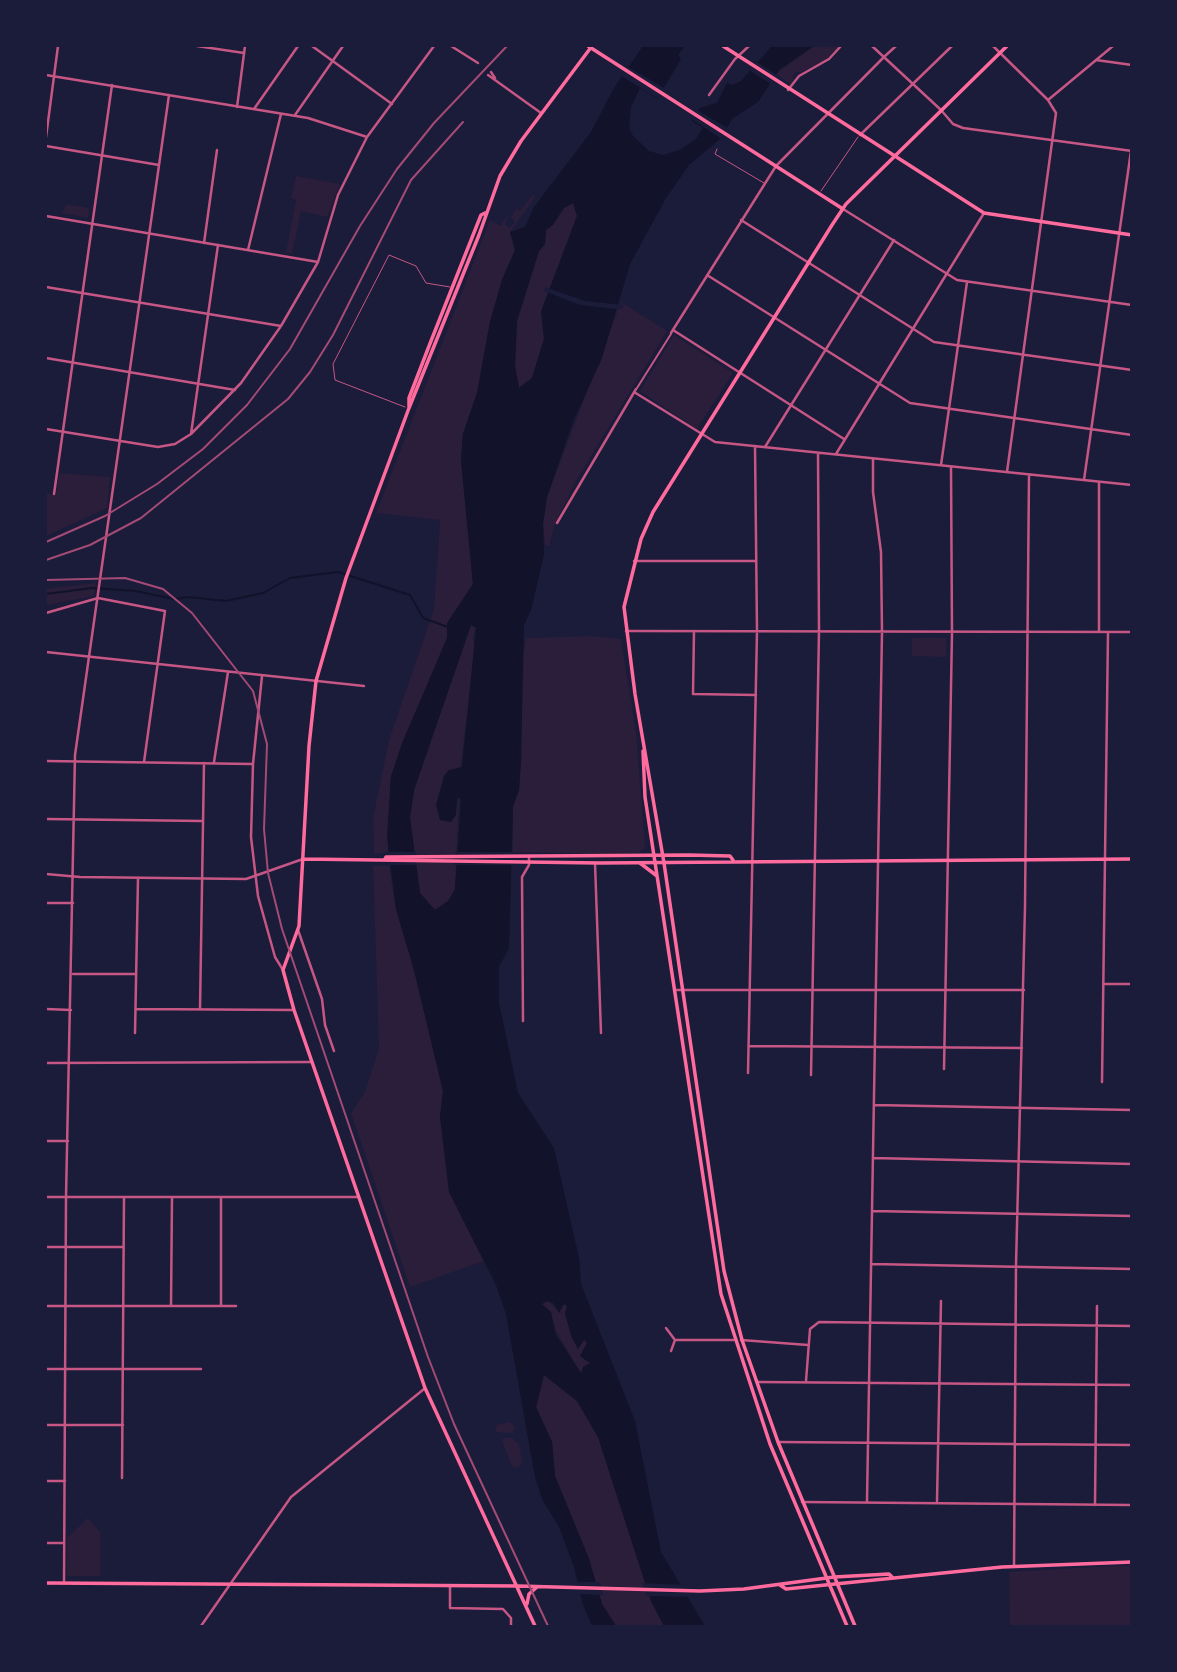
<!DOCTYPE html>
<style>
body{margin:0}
#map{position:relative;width:1177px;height:1672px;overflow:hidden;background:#1b1b3a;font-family:"Space Grotesk",sans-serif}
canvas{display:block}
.frame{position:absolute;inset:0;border:47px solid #1b1b3a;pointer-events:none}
</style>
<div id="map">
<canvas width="1177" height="1672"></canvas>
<div class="frame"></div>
</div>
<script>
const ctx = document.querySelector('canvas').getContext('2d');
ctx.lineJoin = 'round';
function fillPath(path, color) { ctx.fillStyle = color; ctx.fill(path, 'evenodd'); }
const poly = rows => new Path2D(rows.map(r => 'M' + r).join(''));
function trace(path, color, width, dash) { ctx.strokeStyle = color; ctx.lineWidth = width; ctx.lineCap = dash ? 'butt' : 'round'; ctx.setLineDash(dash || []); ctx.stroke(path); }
const green = poly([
 [814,46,839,47,825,60,800,73,798,71,792,76,794,79,790,84,776,74],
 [296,176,340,184,327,217,301,211,292,254,286,253,296,200,291,198],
 [533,195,535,197,510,232,515,250,502,280,490,322,477,393,463,434,461,460,473,584,449,622,447,638,391,776,388,852,374,854,373,818,389,740,434,609,440,520,376,513,490,220,500,226,508,215,505,225,510,228,515,221,511,218,516,208,520,211],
 [573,203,577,216,542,308,544,339,532,378,519,388,515,366,517,321,539,251,545,244,546,230,564,208],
 [66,204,89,208,88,218,62,213],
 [621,302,667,331,576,481,555,524,549,546,545,545,543,524,547,497],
 [674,335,733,373,697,429,640,391],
 [59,473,110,477,107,508,46,536,46,493,56,495],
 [96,583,94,596,46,605,46,589],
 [471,625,476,628,473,636,475,652,454,817,459,796,455,889,449,901,434,910,420,893,410,818,414,790],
 [591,636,621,639,636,733,645,848,638,853,606,854,513,852,513,807,519,790,521,760,522,662,526,638],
 [912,638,946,638,946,657,912,656],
 [373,866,389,866,396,909,414,970,443,1091,440,1117,461,1216,484,1261,410,1287,351,1113,365,1092,379,1048],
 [678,999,686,1035,697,1106,688,1066],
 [548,1301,557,1309,564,1304,567,1306,587,1343,580,1356,590,1363,581,1374,540,1303],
 [544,1375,577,1401,598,1437,651,1601,664,1626,616,1626,602,1604,589,1559,555,1476,552,1442,536,1407],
 [509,1422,515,1426,513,1433,495,1432,497,1425],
 [504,1438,512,1438,519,1444,522,1462,518,1468,512,1466,502,1441],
 [88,1518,100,1532,100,1576,67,1576,67,1538],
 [1131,1565,1131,1626,1010,1626,1009,1572]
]);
const water = poly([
 [643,46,685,46,678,55,681,59,657,99,640,88,631,107,629,128,633,136,649,151,663,155,680,150,696,139,703,128,692,121,700,108,717,103,727,83,733,85,741,81,772,46,814,46,780,69,758,102,732,119,719,140,689,165,666,198,630,264,602,358,573,422,547,497,543,524,544,555,531,610,524,625,521,760,519,790,513,806,509,948,499,967,499,1003,518,1093,554,1148,579,1258,581,1284,635,1421,661,1552,705,1626,664,1626,651,1601,598,1437,577,1401,544,1375,536,1407,552,1442,555,1476,589,1559,602,1604,616,1626,592,1626,583,1605,574,1567,559,1527,542,1499,535,1477,506,1314,496,1285,449,1192,440,1117,443,1091,414,970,396,909,387,837,391,776,402,743,447,638,447,623,473,584,461,460,463,434,477,393,490,322,502,280,515,250,510,232,525,227,534,207,591,132,614,88],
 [573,203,577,216,541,312,544,339,532,378,519,388,515,366,517,321,539,251,545,244,546,230,553,225,564,208],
 [471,625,476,628,462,767,449,770,444,776,436,805,440,820,451,822,456,815,457,797,461,799,455,889,448,901,435,910,420,893,410,818,414,790],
 [548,1301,553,1303,559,1313,564,1304,567,1306,565,1314,572,1338,578,1349,584,1340,587,1343,580,1356,590,1363,583,1367,581,1373,556,1335,551,1312,542,1304]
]);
const pier = poly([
 [754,60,779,76,772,85,748,69],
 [625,65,664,88,658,99,620,75],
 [696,109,729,129,723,140,690,118],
 [545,287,585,301,624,305,622,309,616,309,580,305,544,291],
 [385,852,416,852,416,865,386,865],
 [455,852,516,852,516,865,454,865],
 [574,1582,600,1582,603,1595,577,1594],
 [642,1583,687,1585,694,1597,646,1596]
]);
const stream = poly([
 [46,594,92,588,135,591,174,599,188,597,226,601,263,593,290,578,338,572,410,595,423,618,448,627]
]);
const service = poly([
 [717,149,715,154,764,183],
 [821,191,858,137],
 [405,407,335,380,333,364,389,255,416,266,426,283,450,287]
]);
const pedestrian = poly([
 [637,388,671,334]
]);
const minor = poly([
 [197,46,244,53],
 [312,46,392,104],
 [451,46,478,63],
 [993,46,1048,100,1056,113,1007,472],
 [1096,60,1132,65],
 [491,72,495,78],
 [46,75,308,118,367,137],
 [488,75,541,113],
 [788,90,799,76,829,59,841,46],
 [709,95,735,59,749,46],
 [1048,100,1113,46],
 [237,107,245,46],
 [254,109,298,46],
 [941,110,953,124,963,128,1132,151],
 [295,115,343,46],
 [860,135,952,46],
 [46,137,58,46],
 [46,146,159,165],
 [843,209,957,280,1132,305],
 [46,216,318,262],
 [741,220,934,342,1132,370],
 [204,243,217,150],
 [248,250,281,114],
 [707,275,910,403,1132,435],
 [46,287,281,326],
 [673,330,844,439],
 [671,333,776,166,884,57],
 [46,358,235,390],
 [634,392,715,442,1132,485],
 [46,429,158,447,175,444,191,434,241,383,281,326,318,262,338,195,367,137,434,46],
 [191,434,218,245],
 [765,447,894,240],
 [836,454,984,213],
 [941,465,967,282],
 [1084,480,1132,144],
 [54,494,112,85],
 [557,523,636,389],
 [634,561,756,561],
 [46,613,98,598,165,611,144,762],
 [626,631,1132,632],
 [694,631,693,694,756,695],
 [1099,632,1099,482],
 [46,652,364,686],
 [262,676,253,764,251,837,258,896,275,957,283,970],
 [46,761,252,764],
 [214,762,228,672],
 [46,819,202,821],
 [595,863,601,1033],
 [46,874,80,877,246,879,303,859],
 [46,903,73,903],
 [298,930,322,999,325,1025,334,1051],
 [73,974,136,974],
 [1103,984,1132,984],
 [674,990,1024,990],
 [46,1009,71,1010],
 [136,1009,294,1010],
 [200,1009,204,763],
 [523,1021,522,877,529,865,529,857],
 [135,1033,138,878],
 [749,1046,1022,1048],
 [944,1069,952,633,951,467],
 [748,1073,757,631,755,446],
 [811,1075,819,631,818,453],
 [1102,1082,1108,633],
 [874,1105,1132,1110],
 [46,1141,68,1141],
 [873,1158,1132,1164],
 [46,1197,358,1197],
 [872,1211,1132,1216],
 [46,1247,123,1247],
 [871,1264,1132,1269],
 [171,1305,172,1197],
 [221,1305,221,1197],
 [46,1306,236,1306],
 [666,1328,675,1340,671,1351],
 [675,1340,734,1340],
 [741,1340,808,1345],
 [46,1369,201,1369],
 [806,1381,810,1329,819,1322,1132,1326],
 [757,1382,1132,1385],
 [46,1425,123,1425],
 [778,1442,1132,1445],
 [122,1478,124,1197],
 [46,1481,65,1481],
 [867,1501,882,632,881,552,873,492,873,459],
 [937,1501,941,1301],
 [802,1502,1132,1505],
 [1095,1505,1097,1306],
 [46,1543,64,1543],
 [1014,1566,1016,1265,1025,907,1029,475],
 [64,1583,66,1197,75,755,169,95],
 [450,1586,450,1608,503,1609,511,1618,511,1626]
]);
const tertiary = poly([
 [872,46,941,110],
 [885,56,896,46],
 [46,1063,312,1062],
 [201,1626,291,1497,424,1389]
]);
const secondary = poly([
 [409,408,409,398,431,341,481,215,485,213],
 [303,859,600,863,1132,859],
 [385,859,386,857,689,855,730,856,733,860],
 [46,1583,518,1586,700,1591,744,1589,834,1577,889,1574,892,1577],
 [780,1585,786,1589,1002,1567,1132,1562],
 [527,1604,529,1594,537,1587],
 [535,1626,425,1388,294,1010,283,970,299,926,309,746,316,681,346,578,409,408,479,235,500,176,521,141,592,46]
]);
const primary = poly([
 [588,46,843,209],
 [723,46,984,213,1132,235],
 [643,751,645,797,721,1294,770,1444,847,1626],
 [640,863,657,876],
 [855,1626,778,1442,742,1340,724,1271,664,863,635,694,624,607,641,539,653,512,832,225,846,204,1007,46]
]);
const rail = poly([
 [46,542,105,516,157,484,203,449,247,405,290,349,360,226,397,169,434,123,507,46],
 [46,560,90,545,141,518,288,399,310,372,333,335,411,180,463,122],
 [46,580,125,578,163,589,192,613,253,691,267,744,264,829,268,873,282,929,428,1357,454,1424,548,1626]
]);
fillPath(green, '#2a1e3b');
fillPath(water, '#12122b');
fillPath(pier, '#1b1b3a');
trace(stream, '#12122b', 2);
trace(service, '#c65784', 1);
trace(pedestrian, '#c65784', 2);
trace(minor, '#c65784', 2.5);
trace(tertiary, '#c65784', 2.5);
trace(secondary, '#ff6b9d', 3.5);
trace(primary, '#ff6b9d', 3.5);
trace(rail, '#a44b75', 2);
</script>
